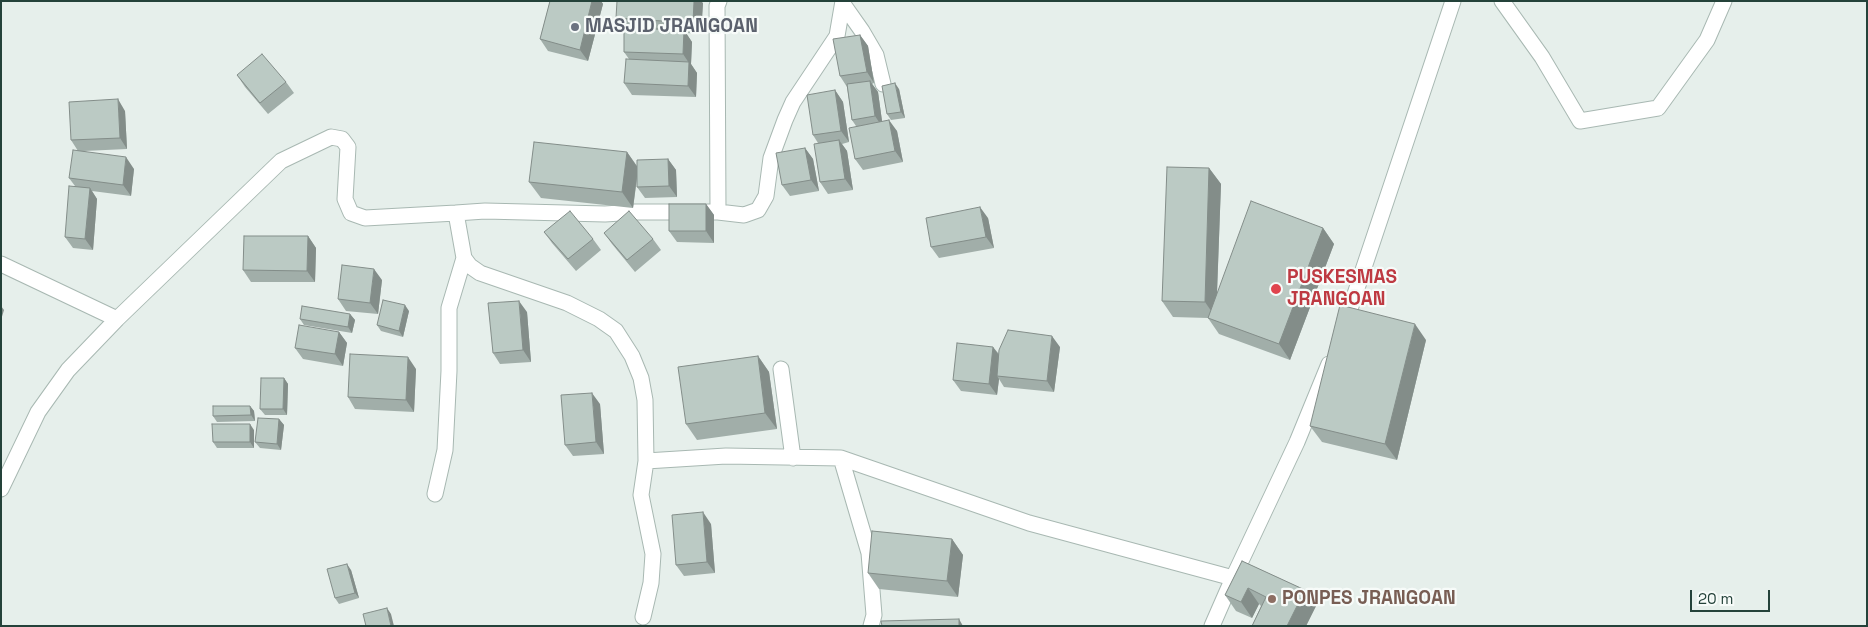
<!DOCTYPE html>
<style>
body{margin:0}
#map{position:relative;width:1868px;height:627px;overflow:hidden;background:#e6efeb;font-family:"Space Grotesk",sans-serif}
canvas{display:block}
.frame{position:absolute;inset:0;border:2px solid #24423a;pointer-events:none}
.scale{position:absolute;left:1690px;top:590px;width:80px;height:22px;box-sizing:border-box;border:2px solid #24423a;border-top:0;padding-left:6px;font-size:15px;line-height:18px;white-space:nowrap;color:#24423a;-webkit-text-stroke:4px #f7fbf9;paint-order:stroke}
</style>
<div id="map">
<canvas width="1868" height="627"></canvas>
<div class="frame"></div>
<div class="scale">20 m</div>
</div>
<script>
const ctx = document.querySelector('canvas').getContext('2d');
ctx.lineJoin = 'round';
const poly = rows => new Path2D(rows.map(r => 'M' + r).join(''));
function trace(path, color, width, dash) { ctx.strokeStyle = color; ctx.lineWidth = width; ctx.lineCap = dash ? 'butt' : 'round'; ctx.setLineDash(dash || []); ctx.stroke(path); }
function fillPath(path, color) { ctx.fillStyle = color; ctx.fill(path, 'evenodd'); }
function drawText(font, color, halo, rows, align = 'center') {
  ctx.font = font + ' "Space Grotesk",sans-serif'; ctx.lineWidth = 4.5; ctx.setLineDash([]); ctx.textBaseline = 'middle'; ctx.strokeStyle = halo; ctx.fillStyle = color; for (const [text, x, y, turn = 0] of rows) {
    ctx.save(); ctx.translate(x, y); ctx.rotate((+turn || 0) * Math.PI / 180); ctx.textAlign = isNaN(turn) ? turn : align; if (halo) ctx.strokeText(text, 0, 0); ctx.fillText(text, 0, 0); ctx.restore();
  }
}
const minor = poly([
 [1502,1,1542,57,1580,121,1658,108,1707,40,1724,1],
 [843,4,862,31,876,55,883,84],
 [718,212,717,6,719,1],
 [456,213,485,211,605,214,635,212,718,212,744,215,758,210,766,196,771,158,785,120,793,102,837,36,843,1],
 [1,264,117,319],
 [781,369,793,458],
 [841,458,869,553,874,615,871,626],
 [646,461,726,456,841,458,1029,523,1233,578],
 [1,489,38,412,68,370,117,319,281,161,331,137,342,139,348,147,345,199,351,213,365,218,456,213,464,258,470,266,480,273,567,303,599,319,616,331,632,356,641,378,645,400,646,461,641,495,653,554,651,583,643,617],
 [435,494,445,450,449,371,449,308,464,258]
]);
const tertiary = poly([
 [1344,327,1453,1],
 [1212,626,1233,578,1297,442,1329,364]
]);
const wall = poly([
 [550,1,601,1,603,4,588,61,548,51,540,39],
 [703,3,701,34,686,33,692,42,691,64,697,73,696,97,632,95,624,83,629,59,624,52,624,30,616,18],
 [860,35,868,46,874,83,872,84,878,92,882,121,897,131,903,162,863,170,855,159,856,126,852,120,847,87,840,76],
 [237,75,286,82,294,93,268,114,245,87],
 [899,89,905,118,891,120,887,114],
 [835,90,843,102,849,142,842,144,847,151,853,190,828,194,820,182,818,143,813,135],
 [125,111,127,149,84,151,134,169,131,196,92,191,97,199,93,250,73,248,65,237,75,186,69,178,78,151,71,140],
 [805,148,813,159,819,191,790,196,782,185],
 [627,152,637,166,668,159,676,170,677,197,645,198,637,187,637,179,633,208,541,198,529,182],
 [1209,168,1221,184,1217,294,1323,228,1334,244,1290,360,1219,334,1208,318,1173,317,1162,301],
 [706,204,714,215,714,243,677,242,669,231],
 [988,218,994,248,939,258,931,247],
 [544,232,593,239,601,250,576,271,552,243],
 [604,233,653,239,661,250,635,272,612,244],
 [308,236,316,248,315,282,251,282,243,270],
 [382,280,378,314,346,311,338,299],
 [409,311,403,337,381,331,377,325],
 [527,312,531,362,500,364,493,353],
 [350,314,355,320,352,333,304,325,300,319],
 [339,332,347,343,343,366,303,359,295,348],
 [1426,340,1397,460,1322,442,1310,426],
 [993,347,999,354,1060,347,1054,392,1004,387,999,379,997,395,961,391,953,380],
 [758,356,769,372,777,429,697,440,686,424],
 [416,369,414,412,355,409,348,397],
 [284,378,288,384,287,415,265,415,260,409],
 [600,404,604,454,573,456,565,445],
 [250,406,254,411,255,421,217,422,213,416],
 [279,419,284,425,281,450,260,448,255,442],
 [254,430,254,448,217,448,213,442],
 [711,524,715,573,684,576,676,565],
 [952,539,963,555,958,597,879,589,868,573],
 [1242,561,1305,590,1316,606,1306,626,1252,626,1261,606,1259,604,1252,618,1236,611,1225,595],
 [351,570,359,598,339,604,335,598]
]);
const shadedWall = poly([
 [592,1,601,1,603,4,588,61,580,50],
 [694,1,701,1,703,3,701,34,693,23],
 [684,30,692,42,691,64,697,73,696,97,688,86,689,63,683,54],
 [860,35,868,46,874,83,867,72],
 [870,81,878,92,883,128,875,116],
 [895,83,899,89,905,118,901,112],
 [835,90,843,102,849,142,841,131],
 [118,99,125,111,127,149,120,138],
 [889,120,897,131,903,162,895,151],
 [839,140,847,151,853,190,845,179],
 [805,148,813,159,819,191,811,180],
 [627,152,638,168,633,208,622,192],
 [126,157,134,169,131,196,123,185],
 [668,159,676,170,677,197,669,186],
 [1209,168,1221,184,1216,318,1205,302],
 [90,188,97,199,93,250,85,239],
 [706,204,714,215,714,243,706,231],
 [980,207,988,218,994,248,986,237],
 [1323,228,1334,244,1290,360,1279,344],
 [308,236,316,248,315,282,307,271],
 [374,269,382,280,378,314,370,303],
 [519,301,527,312,531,362,523,350],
 [405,305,409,311,403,337,399,331],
 [1,306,4,310,1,320],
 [350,314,355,320,352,333,348,327],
 [1415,324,1426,340,1397,460,1385,444],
 [339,332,347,343,343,366,335,354],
 [1052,336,1060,347,1054,392,1047,381],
 [993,347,1001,358,997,376,999,379,997,395,989,384],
 [758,356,769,372,777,429,765,413],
 [408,357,416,369,414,412,406,400],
 [284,378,288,384,287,415,283,409],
 [592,393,600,404,604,454,596,442],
 [250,406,254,411,255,421,251,415],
 [279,419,284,425,281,450,277,444],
 [250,424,254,430,254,448,250,442],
 [703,512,711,524,715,573,707,562],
 [952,539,963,555,958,597,947,581],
 [347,564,351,570,359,598,355,593],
 [1248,588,1259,604,1252,618,1241,602],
 [1305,590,1316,606,1306,626,1287,626],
 [387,608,391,614,394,626,391,626],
 [959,619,963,626,959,626]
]);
const building = poly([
 [550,1,592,1,580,50,540,39,550,1],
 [617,1,694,1,693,23,616,18,617,1],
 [624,28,684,30,683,54,624,52,624,28],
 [860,35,867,72,840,76,833,39,860,35],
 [262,54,286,82,260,103,237,75,262,54],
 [626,59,689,62,688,86,624,83,626,59],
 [870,81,875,116,852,120,847,84,870,81],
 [895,83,901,112,887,114,882,86,895,83],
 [835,90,841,131,813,135,807,95,835,90],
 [118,99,120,138,71,140,69,102,118,99],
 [889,120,895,151,855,159,849,128,889,120],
 [839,140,845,179,820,182,814,144,839,140],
 [534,142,627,152,622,192,529,182,534,142],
 [805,148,811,180,782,185,776,153,805,148],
 [73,150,126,157,123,185,69,178,73,150],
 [668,159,669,186,637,187,637,160,668,159],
 [1167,167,1209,168,1205,302,1162,301,1167,167],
 [69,186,90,188,85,239,65,237,69,186],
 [1251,201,1323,228,1279,344,1208,318,1251,201],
 [669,204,706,204,706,231,669,231,669,204],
 [980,207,986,237,931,247,926,218,980,207],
 [570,211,593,239,568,259,544,232,570,211],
 [629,211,653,239,627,260,604,233,629,211],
 [244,236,308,236,307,271,243,270,244,236],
 [342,265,374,269,370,303,338,299,342,265],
 [383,300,405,305,399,331,377,325,383,300],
 [519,301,523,350,493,353,488,303,519,301],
 [1340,305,1415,324,1385,444,1310,426,1340,305],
 [302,306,350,314,348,327,300,319,302,306],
 [299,325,339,332,335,354,295,348,299,325],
 [1008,330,1052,336,1047,381,997,376,999,350,1008,330],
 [957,343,993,347,989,384,953,380,957,343],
 [350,354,408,357,406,400,348,397,350,354],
 [758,356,765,413,686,424,678,367,758,356],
 [261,378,284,378,283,409,260,409,261,378],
 [592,393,596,442,565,445,561,395,592,393],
 [213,406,250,406,251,415,213,416,213,406],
 [258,418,279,419,277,444,255,442,258,418],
 [212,424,250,424,250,442,213,442,212,424],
 [703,512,707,562,676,565,672,515,703,512],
 [872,531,952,539,947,581,868,573,872,531],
 [1242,561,1305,590,1287,626,1252,626,1266,597,1248,588,1241,602,1225,595,1242,561],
 [347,564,355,593,335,598,327,569,347,564],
 [387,608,391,626,366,626,363,614,387,608],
 [959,619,959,626,882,626,881,621,959,619]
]);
const markers = [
 [575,27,5,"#6b7280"],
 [1276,289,6,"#e0444e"],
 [1272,599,5,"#8d6e63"]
];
const worshipNames = [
 ["MASJID JRANGOAN",585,27]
];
const healthNames = [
 ["PUSKESMAS",1287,278],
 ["JRANGOAN",1287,300]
];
const educationNames = [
 ["PONPES JRANGOAN",1282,599]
];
trace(minor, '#a8b8b2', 17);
trace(tertiary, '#a8b8b2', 17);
trace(minor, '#fff', 15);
trace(tertiary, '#fff', 15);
fillPath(wall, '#a1aea9');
fillPath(shadedWall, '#838d89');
fillPath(building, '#bbcac4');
trace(building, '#838d89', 1);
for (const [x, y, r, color] of markers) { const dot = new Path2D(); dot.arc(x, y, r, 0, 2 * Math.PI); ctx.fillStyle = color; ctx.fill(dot); trace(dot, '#f7fbf9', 2); }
drawText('bold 19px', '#5b616d', '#f7fbf9', worshipNames, 'left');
drawText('bold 19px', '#be3a42', '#f7fbf9', healthNames, 'left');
drawText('bold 19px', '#785e54', '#f7fbf9', educationNames, 'left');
</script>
